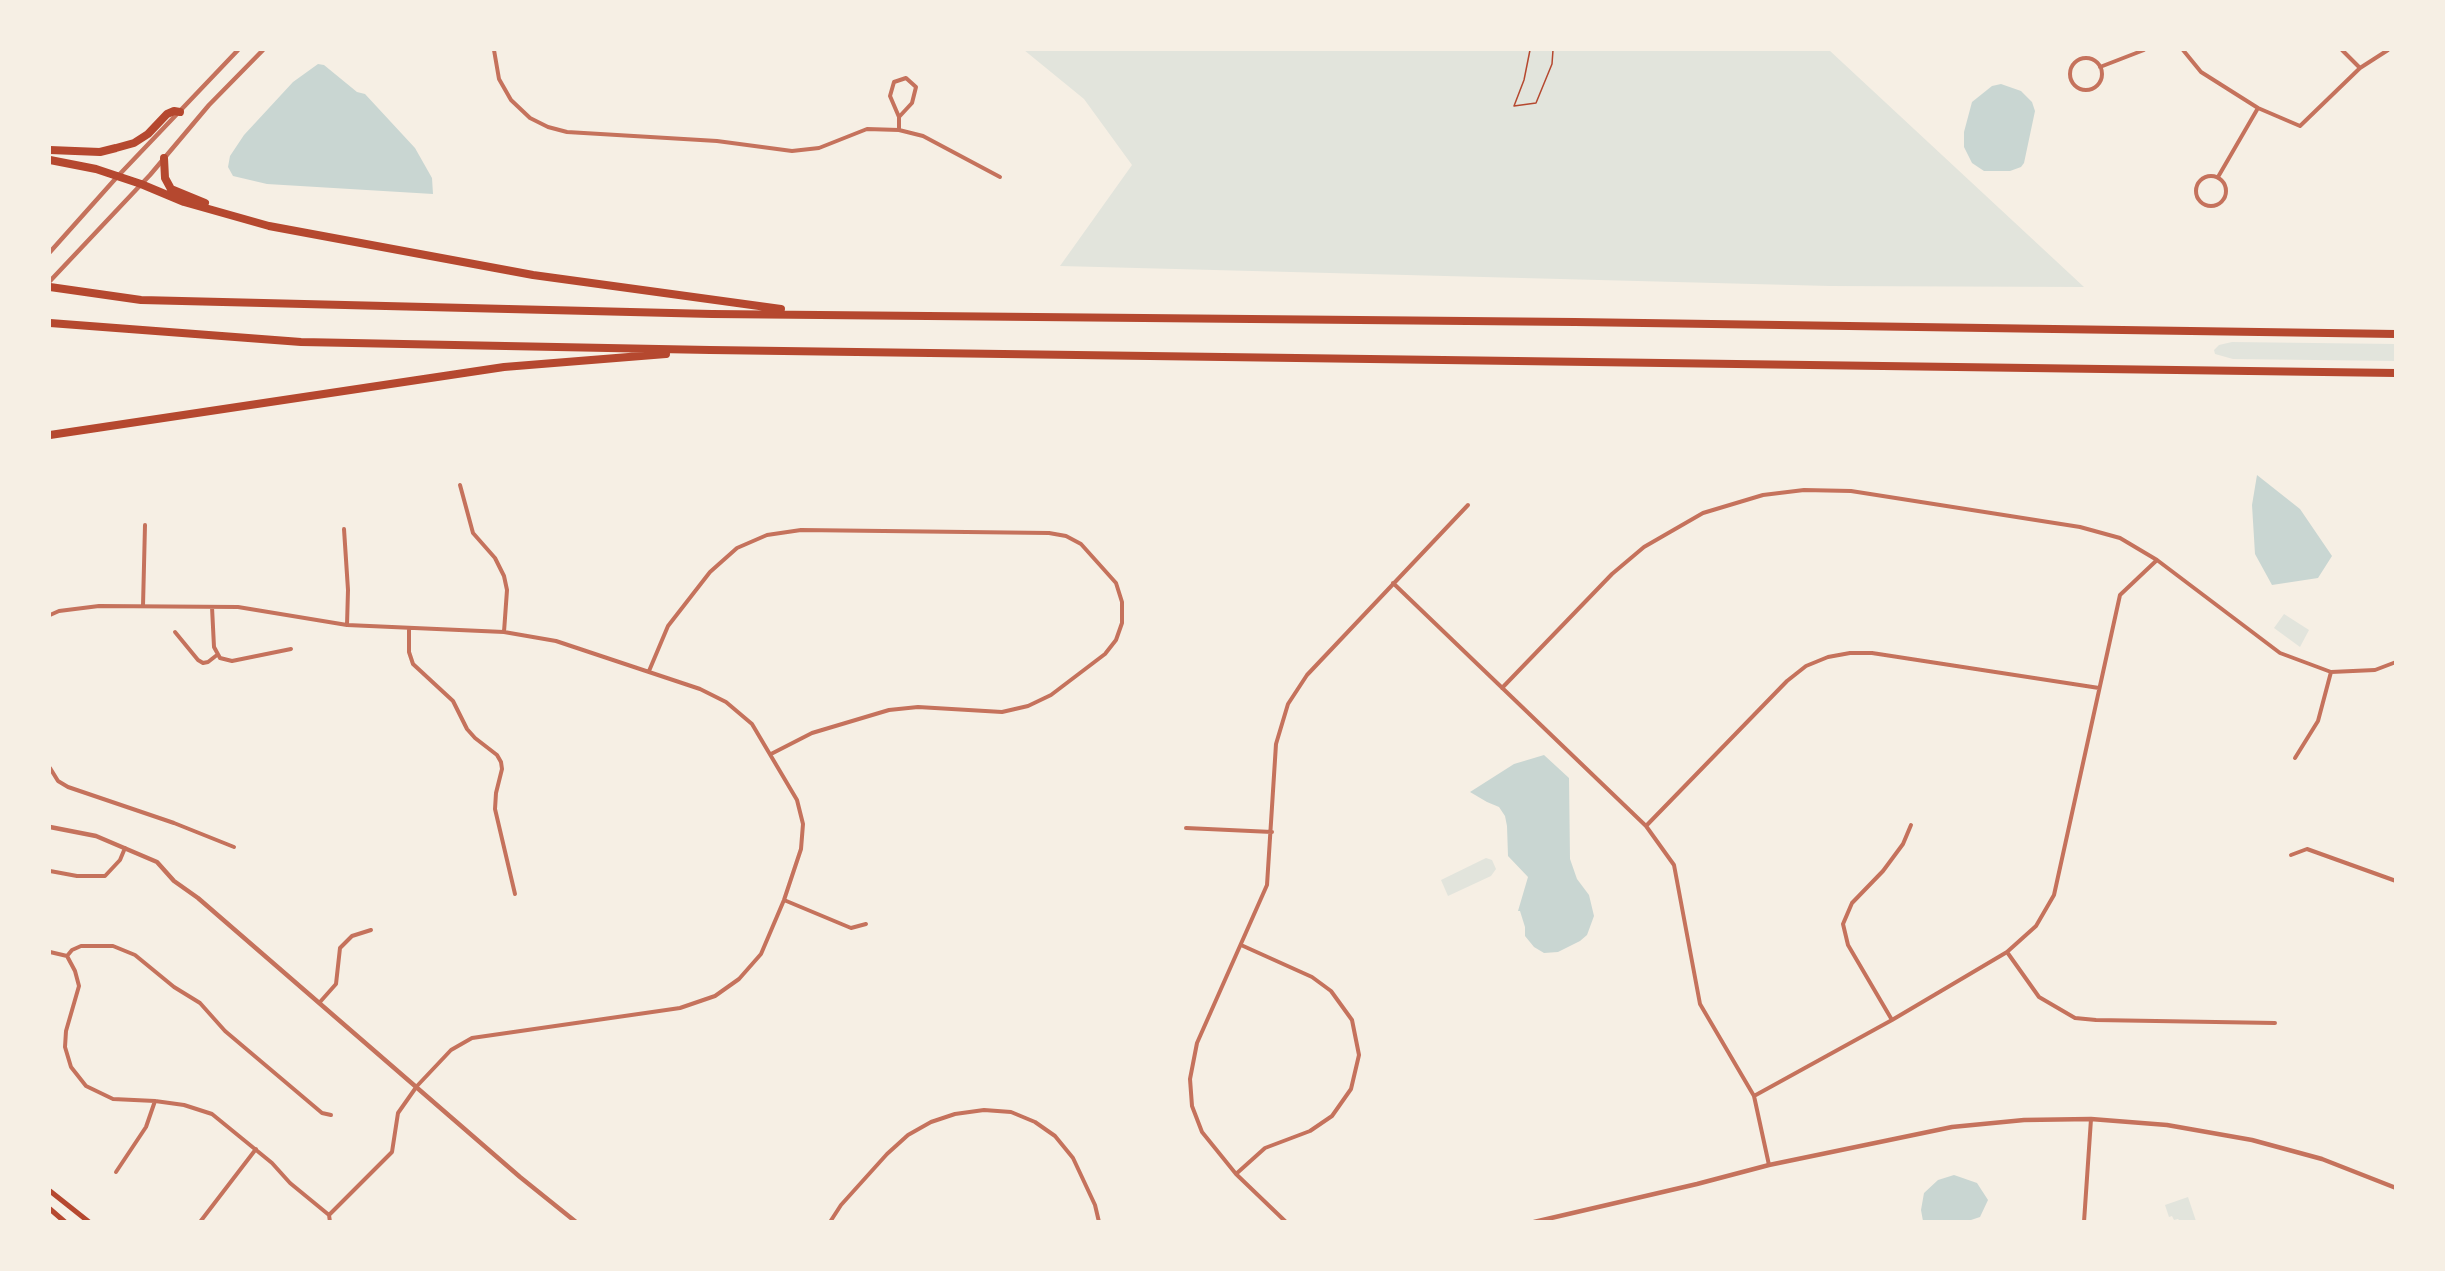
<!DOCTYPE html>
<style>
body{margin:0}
#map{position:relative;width:2445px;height:1271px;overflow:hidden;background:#f6efe4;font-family:Cabin,sans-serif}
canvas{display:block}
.frame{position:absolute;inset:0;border:51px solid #f6efe4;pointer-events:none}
</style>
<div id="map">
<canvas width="2445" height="1271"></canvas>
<div class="frame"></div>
</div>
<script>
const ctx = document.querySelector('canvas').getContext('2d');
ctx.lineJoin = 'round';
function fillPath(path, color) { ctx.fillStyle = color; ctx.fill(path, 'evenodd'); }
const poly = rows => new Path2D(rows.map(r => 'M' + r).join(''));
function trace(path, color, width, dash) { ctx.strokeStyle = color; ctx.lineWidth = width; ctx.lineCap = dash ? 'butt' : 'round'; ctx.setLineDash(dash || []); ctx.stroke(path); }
const green = poly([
 [1024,50,1829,50,2084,287,1830,286,1060,266,1132,165,1084,99],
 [2232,342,2395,344,2395,361,2233,359,2215,354,2214,350,2219,345],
 [2284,614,2309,630,2300,647,2274,628],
 [1486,858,1492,860,1496,869,1491,876,1448,896,1441,880],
 [2188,1197,2196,1221,2180,1221,2178,1219,2174,1220,2172,1216,2169,1217,2165,1205]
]);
const water = poly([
 [318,64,324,65,357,92,365,94,415,148,432,178,433,194,267,184,233,176,228,167,230,156,244,135,293,82],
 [2001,84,2021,91,2032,102,2035,111,2024,163,2021,167,2010,171,1984,171,1972,163,1964,147,1964,132,1972,102,1992,86],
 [2257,475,2300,509,2332,556,2318,578,2272,585,2255,554,2252,505],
 [1544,755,1569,778,1570,859,1577,879,1589,895,1594,916,1587,935,1580,941,1558,952,1544,953,1534,947,1525,936,1525,927,1520,911,1518,911,1528,877,1508,856,1507,826,1505,816,1499,807,1487,802,1470,792,1514,764],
 [1954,1175,1977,1183,1988,1200,1980,1217,1968,1221,1923,1221,1921,1210,1924,1193,1938,1180]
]);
const path = poly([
 [1530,50,1524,80,1514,106,1536,103,1552,64,1553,50]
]);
const minor = poly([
 [494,50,499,79,511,100,530,118,548,127,567,132,717,141,792,151,819,148,867,129,899,130,923,136,1000,177],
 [2183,50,2201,72,2258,108,2300,126,2360,68,2388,50],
 [2342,50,2360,68],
 '2070 74a16 16 0 1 1 32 0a16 16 0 1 1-32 0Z',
 [2100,67,2144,50],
 [899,130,899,117,912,103,916,87,906,78,894,82,890,96,899,117],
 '2196 191a15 15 0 1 1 30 0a15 15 0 1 1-30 0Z',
 [2218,177,2258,108],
 [460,485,473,533,495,558,504,576,507,590,504,632],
 [344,529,348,590,347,625],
 [1393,583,1646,826,1674,865,1700,1004,1754,1096,1769,1165],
 [143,606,145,525],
 [212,607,214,647,220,658,232,661,291,649],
 [50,615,59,611,99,606,238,607,347,625,504,632,556,641,700,689,726,702,752,724,797,800,803,824,801,849,784,900,761,954,739,979,715,996,680,1008,472,1038,451,1050,417,1086,398,1113,392,1152,329,1215],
 [409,628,409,652,413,664,453,701,467,729,475,738,497,755,501,762,502,769,496,793,495,809,515,894],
 [175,632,198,660,203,663,208,662,217,655],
 [649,671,668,626,710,572,737,548,767,535,801,530,1049,533,1066,536,1081,544,1116,583,1122,602,1122,623,1116,640,1105,654,1051,695,1028,706,1002,712,918,707,889,710,812,733,771,754],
 [1502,688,1612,574,1644,547,1703,513,1763,495,1804,490,1851,491,2080,527,2120,538,2157,560,2280,653,2331,672,2375,670,2396,662],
 [2295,758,2318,721,2331,672],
 [50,768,58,781,68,787,174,823,234,847],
 [1646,826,1787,681,1806,666,1828,657,1850,653,1872,653,2099,688],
 [1186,828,1272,832],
 [2291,855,2307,849,2396,881],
 [50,871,77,876,105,876,120,860,125,848],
 [784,900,851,928,866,924],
 [50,952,67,956,75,971,79,986,66,1031,65,1047,71,1067,86,1086,113,1099,155,1101,184,1105,212,1114,272,1163,290,1183,329,1215],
 [2007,952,2039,997,2075,1018,2096,1020,2275,1023],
 [67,956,72,950,81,946,113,946,135,955,174,987,200,1003,225,1031,322,1113,331,1115],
 [320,1002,336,984,340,948,352,936,371,930],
 [1892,1020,1848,945,1843,924,1852,903,1883,871,1903,844,1911,825],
 [1754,1096,1892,1020,2007,952,2036,926,2054,895,2120,595,2157,560],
 [116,1172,146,1127,155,1101],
 [1236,1174,1265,1148,1310,1131,1332,1116,1351,1089,1359,1055,1352,1020,1331,991,1312,977,1241,945],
 [329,1215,330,1222],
 [200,1222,256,1149],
 [830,1222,841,1205,887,1154,908,1135,931,1122,955,1114,984,1110,1011,1112,1035,1122,1055,1136,1073,1158,1095,1205,1099,1222],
 [1286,1222,1236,1174,1202,1132,1192,1106,1190,1079,1197,1043,1267,885,1276,744,1288,704,1307,675,1468,505],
 [2084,1222,2091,1119]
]);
const tertiary = poly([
 [50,252,117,177,238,50],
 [50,281,150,175,209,105,263,50],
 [50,827,96,836,157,862,174,881,198,898,520,1177,576,1222],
 [1534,1222,1697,1184,1769,1165,1952,1127,2024,1120,2091,1119,2167,1125,2252,1140,2322,1159,2396,1188]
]);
const secondary = poly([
 [50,1191,89,1222],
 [50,1209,65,1222]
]);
const motorway = poly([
 [50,150,100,152,116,148,134,143,148,134,167,114,174,111,180,112],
 [164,158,165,178,171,189,205,203],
 [50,160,96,169,141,184,184,202,269,226,533,275,781,309],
 [50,287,141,300,712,314,1575,322,2396,334],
 [50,323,301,342,710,350,2396,373],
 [50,435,504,367,666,354]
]);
fillPath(green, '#e2e4dc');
fillPath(water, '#c9d6d2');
trace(path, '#b5482f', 1.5);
trace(minor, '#c5725c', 4);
trace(tertiary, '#c5725c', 4.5);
trace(secondary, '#b5482f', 5);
trace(motorway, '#b5482f', 8);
</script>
